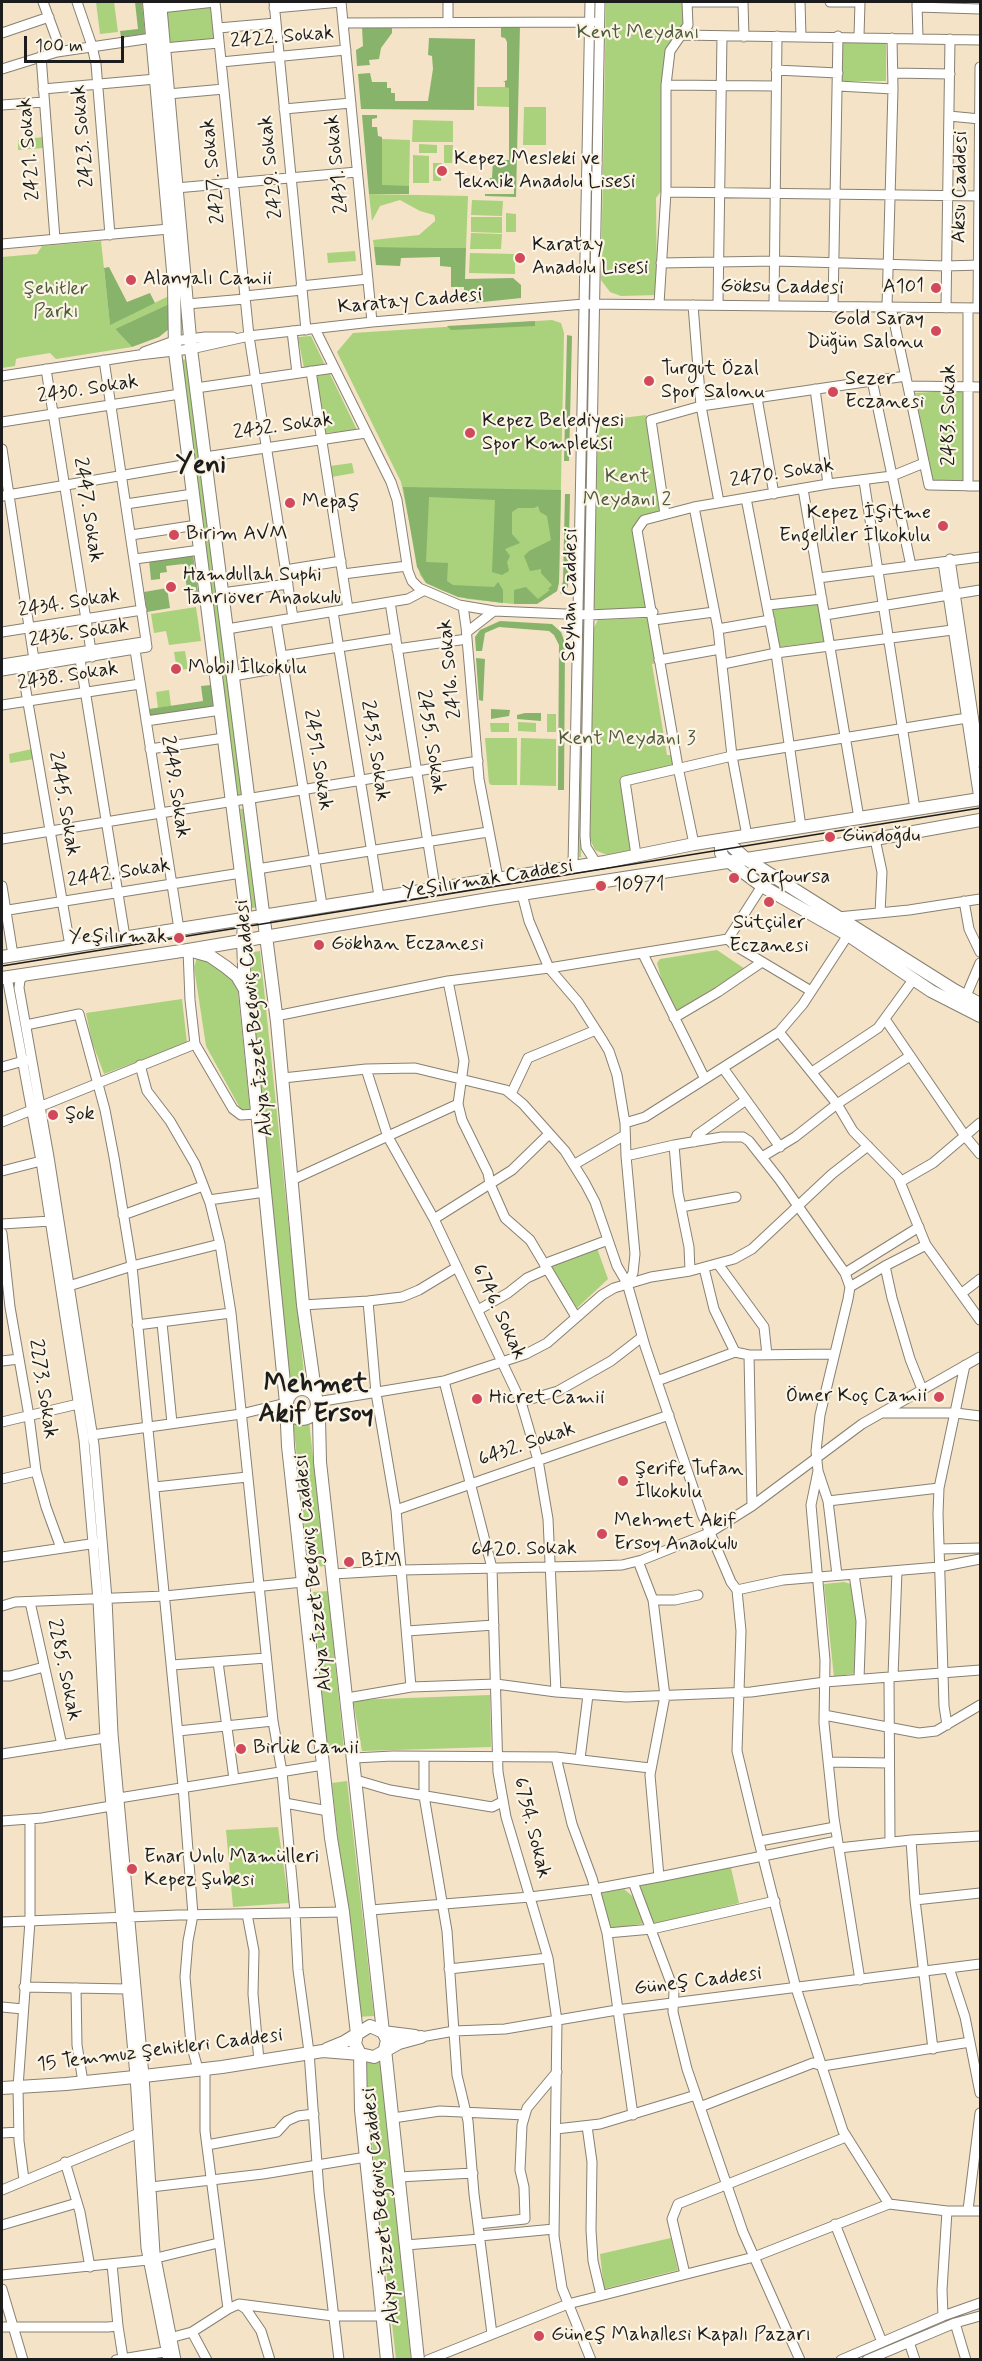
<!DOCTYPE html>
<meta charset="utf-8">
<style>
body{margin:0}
#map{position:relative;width:982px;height:2361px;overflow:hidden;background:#f4e3c7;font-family:Mynerve,sans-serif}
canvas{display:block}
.frame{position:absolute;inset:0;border:3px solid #1c1c1c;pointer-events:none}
.scale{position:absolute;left:24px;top:36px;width:100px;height:27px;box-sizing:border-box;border:3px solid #1c1c1c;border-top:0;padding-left:8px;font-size:18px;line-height:21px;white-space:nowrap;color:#1c1c1c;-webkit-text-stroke:4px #fcf5e5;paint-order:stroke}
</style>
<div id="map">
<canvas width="982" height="2361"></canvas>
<div class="frame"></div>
<div class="scale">100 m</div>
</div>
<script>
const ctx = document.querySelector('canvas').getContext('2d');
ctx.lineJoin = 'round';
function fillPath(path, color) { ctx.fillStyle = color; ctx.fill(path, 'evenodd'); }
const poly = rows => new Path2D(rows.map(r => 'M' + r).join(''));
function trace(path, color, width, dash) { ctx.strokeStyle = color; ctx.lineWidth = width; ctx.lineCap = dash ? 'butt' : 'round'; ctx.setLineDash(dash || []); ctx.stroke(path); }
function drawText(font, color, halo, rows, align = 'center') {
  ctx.font = font + ' Mynerve,sans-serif'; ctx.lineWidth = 4.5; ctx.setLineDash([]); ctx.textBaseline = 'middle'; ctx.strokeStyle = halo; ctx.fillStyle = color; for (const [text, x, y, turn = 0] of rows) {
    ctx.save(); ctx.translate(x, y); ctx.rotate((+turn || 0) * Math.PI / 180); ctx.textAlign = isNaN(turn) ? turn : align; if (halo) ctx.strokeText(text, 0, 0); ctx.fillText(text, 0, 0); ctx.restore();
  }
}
const green = poly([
 [96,2,114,2,118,32,100,34],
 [606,2,685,2,685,26,666,50,662,190,656,198,657,295,621,296,610,292,601,280],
 [214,4,217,41,169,45,166,9],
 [593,26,595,26,591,287,589,287],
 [842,42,886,43,886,81,842,81],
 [477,87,509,87,509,107,477,106],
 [524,107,546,107,546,145,523,145],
 [413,120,453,121,453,142,412,142],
 [43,137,44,148,18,150,18,140],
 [382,139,410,140,409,186,381,186],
 [419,144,437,145,437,153,419,153],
 [444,145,453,145,452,163,444,163],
 [413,155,429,156,429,183,413,183],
 [433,163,442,163,441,181,433,181],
 [369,194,468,196,466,248,374,247,373,240,419,235,435,221,435,218,434,215,420,211,400,200,380,206,372,221],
 [472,200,503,201,502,216,471,215],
 [506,213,516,214,516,232,506,232],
 [471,217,502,217,502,233,471,232],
 [471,233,502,234,501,249,470,249],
 [101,241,110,324,169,296,169,304,115,329,132,347,56,359,50,353,19,358,16,359,15,366,2,368,2,257,37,254,42,246],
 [355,251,356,261,328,263,327,253],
 [470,253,515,254,515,274,469,273],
 [588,313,590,313,585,611,583,611],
 [552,320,561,323,564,333,559,582,557,591,540,602,514,604,467,599,443,591,426,583,420,575,401,482,337,352,353,333],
 [311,336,325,365,304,368,298,337],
 [188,359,244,794,237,795,181,360],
 [329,372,357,430,325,433,316,374],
 [965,390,964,482,932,481,915,393],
 [646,415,662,512,642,517,636,524,647,606,645,609,597,611,594,607,598,421],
 [352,463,354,473,332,477,330,466],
 [819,602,826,641,779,647,772,609],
 [196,607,201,641,169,645,166,631,154,633,151,614],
 [647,618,650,622,657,663,652,664,667,755,671,755,673,768,625,776,623,780,633,851,607,855,595,850,590,839,593,629,598,620],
 [583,625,585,625,581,857,579,857],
 [185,651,188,669,177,670,174,652],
 [169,690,171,706,158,708,156,692],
 [547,714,556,714,556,732,547,732],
 [518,722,536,723,536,732,518,731],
 [490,723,509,723,509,732,491,732],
 [485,738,517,738,517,785,491,785,489,783],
 [521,738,556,739,556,786,520,785],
 [32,749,34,759,10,763,9,754],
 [246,808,259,907,252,908,240,809],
 [717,950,745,969,678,1010,674,1009,665,992,657,963,660,959],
 [260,951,306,1392,291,1395,247,953],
 [197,958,219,966,237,983,250,1111,241,1110,206,1046,194,967],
 [182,999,187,1043,104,1074,92,1042,86,1013],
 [597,1248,608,1279,577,1308,550,1266],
 [293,1421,309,1421,325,1566,309,1568],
 [844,1582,851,1584,857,1619,856,1673,834,1677,824,1584],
 [328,1591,344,1749,327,1752,313,1592],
 [490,1695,491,1747,362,1751,353,1700],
 [347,1781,374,2016,357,2017,332,1783],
 [278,1827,289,1903,233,1907,226,1830],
 [726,1867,731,1868,739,1903,656,1924,652,1923,640,1886,642,1882],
 [624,1889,639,1902,645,1923,612,1929,610,1927,600,1893],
 [380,2060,411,2359,396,2359,363,2063],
 [671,2238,678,2270,604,2289,600,2254]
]);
const forest = poly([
 [135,2,142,2,145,34,121,37,120,31,138,29],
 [501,26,520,26,516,197,485,196,485,194,514,194,514,182,506,181,506,186,485,186,485,178,492,178,493,160,509,160,509,88,505,87,505,82,503,82,507,80,507,42,505,38,501,37],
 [362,27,392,27,392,33,381,48,379,59,369,60,370,65,357,66,356,50,363,46],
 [429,38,475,39,474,110,361,109,358,74,370,73,372,82,387,82,387,88,391,88,391,93,395,93,395,101,428,101,433,69,432,56,428,55],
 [362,115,377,115,377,118,372,119,372,127,377,127,378,136,382,137,382,185,409,186,409,194,369,194],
 [374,247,466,248,465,279,513,278,521,285,521,298,464,304,464,287,451,287,451,267,440,266,440,257,401,258,400,266,376,265],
 [109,267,127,302,150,293,155,303,110,325,104,268],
 [169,304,169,329,159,337,132,347,115,329],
 [535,321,535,326,451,330,447,326],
 [567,335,572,336,569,461,564,461],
 [403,487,561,490,559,582,557,591,537,604,514,604,514,590,526,587,538,599,550,590,548,589,552,585,541,573,541,569,530,571,524,556,529,551,551,540,547,516,540,512,538,506,534,508,518,508,512,512,512,534,520,543,505,549,510,556,507,562,509,571,502,575,492,572,495,500,429,497,426,562,448,563,447,581,453,585,494,587,498,582,503,590,503,603,458,597,426,583,417,567],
 [565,494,570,494,568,587,562,594,560,593,563,581],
 [193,554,199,600,189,601,183,564,166,566,167,572,160,573,160,579,151,580,149,560],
 [167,588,170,608,147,612,144,592],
 [500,621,552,624,561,632,565,643,564,790,558,790,559,645,554,635,549,631,499,627,485,633,482,651,476,651,475,637,480,630],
 [476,658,485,659,483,701,479,700],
 [211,685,214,707,150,716,149,709,203,701,201,686],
 [491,709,510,710,509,716,491,719],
 [525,713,541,713,541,721,517,719,517,715]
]);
const minor = poly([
 [43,2,61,51],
 [77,2,92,46,96,64,110,235],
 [215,2,249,336,293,618],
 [274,2,306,330],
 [341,2,372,322],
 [448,2,448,22],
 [687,2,743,2],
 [743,2,744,37],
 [800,2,801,36],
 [830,2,860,2],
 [917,4,918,38],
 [917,7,980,9],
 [160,8,215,2],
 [274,8,341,2],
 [343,23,593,22],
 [218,28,276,23],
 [2,33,49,17],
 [681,35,980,40],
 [859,36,860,2],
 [164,48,219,43],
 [41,56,55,239],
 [221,62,346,50],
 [2,69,57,52,152,38],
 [776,70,838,73],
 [893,73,950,74],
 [666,85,776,86],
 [838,86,893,89],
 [43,89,156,79],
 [168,94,224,89],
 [2,105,44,102],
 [284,109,351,103],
 [949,116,980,119],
 [176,188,357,172],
 [666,192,980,196],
 [2,244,169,229],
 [661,263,775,261,946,266,980,265],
 [301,286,368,279],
 [245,296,302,290],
 [187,304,245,299],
 [659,304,666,192,666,85,670,51,688,25,687,2],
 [718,304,722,36],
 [693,305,701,406,719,502],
 [774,305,777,36],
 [833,307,838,36],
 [887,307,893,89,892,38],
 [891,307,929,485,980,486],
 [946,308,950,39],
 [968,308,968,486],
 [978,308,980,67],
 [315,329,391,482,397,500,408,571,412,581,419,588,459,605,494,611,589,615,653,612],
 [292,331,297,373],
 [144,352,174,341,205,337,233,337],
 [46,369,92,657],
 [311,371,348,609],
 [2,376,139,355,191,349,249,336,372,322,584,304,980,308],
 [872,380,911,566],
 [909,386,980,387],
 [196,388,334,368],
 [815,389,828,484],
 [757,398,774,494],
 [2,422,180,394],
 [2,449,35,666],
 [205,457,366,433],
 [864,481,915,809],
 [803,489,859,818],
 [2,496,189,464],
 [746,498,776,653,801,827],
 [126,504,193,494],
 [694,507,718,629,732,756,747,836],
 [665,514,651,420,701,406,906,376],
 [131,535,197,525],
 [135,559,200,550],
 [950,559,980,762],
 [943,562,979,799],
 [285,570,341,561],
 [343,574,407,566],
 [818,578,980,557],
 [222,593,288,584],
 [390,602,435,887],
 [768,605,822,599],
 [463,606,466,627,479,779,498,878],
 [333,612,379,896],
 [825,615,980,590],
 [654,620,714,612],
 [276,621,322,905],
 [227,629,408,599,423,591],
 [718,629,770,620],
 [2,632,142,610],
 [467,632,494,611],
 [397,649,467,639],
 [135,650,179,929],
 [282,656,396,638],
 [80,659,125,937],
 [659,660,720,649],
 [2,664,143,642,146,638],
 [723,664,776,653,960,629],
 [22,668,70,946],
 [2,671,147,647,104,360],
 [233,676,284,667],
 [2,705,140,684],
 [146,721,221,710],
 [150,749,224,738],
 [2,839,478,761],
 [875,839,882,872,880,913],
 [694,844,678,767,637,530,644,520,694,507,828,484,892,476,924,463],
 [636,855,625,781,732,756,967,718],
 [596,863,586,847,585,836,600,2],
 [573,866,590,2],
 [257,869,488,832],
 [2,886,13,955],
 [522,894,529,921,549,968,578,1002,603,1041,609,1051,617,1075,625,1123,626,1156,635,1254,633,1273,627,1283],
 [964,901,969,929,980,952],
 [2,911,241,873],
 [838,917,909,910,980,899],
 [728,939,734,945,811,991],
 [188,950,190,1000,195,1044,233,1109,241,1115,256,1114],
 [643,954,705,1079],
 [25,974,20,980,19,988,49,1157,94,1445,107,1599,113,1734,144,2076,155,2253,176,2360],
 [7,977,41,1161,84,1440,98,1600,105,1738,135,2076,146,2248,168,2360],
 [448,981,464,1061,458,1104,462,1120,488,1173,490,1184,505,1218,530,1240,576,1317],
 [966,996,980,963],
 [276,1016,448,981,549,968,728,939,762,886],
 [674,1018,718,992,762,962],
 [885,1019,965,1136,980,1154],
 [26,1025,79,1014,105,1110,114,1157,132,1266,69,1286],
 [779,1032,837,1104,853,1131,898,1177,926,1245,980,1320],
 [140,1065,147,1091,170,1121,195,1164,210,1203,220,1244],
 [2,1067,27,1060],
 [723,1068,780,1147],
 [366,1069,388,1137,434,1219,521,1402,538,1460,548,1519,556,1692],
 [812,1072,878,1028,913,980],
 [283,1078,366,1069,415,1068,506,1090,523,1104,565,1151,585,1183,595,1202,617,1266,627,1283,645,1346,702,1514,731,1582,737,1590,741,1631,737,1751,757,1834,796,1988,843,2131,889,2204,754,2257,568,2304,428,2360],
 [511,1094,528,1058,596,1030],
 [2,1122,195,1044],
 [625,1123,645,1117,779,1032,803,1004,848,935],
 [694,1142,697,1135,746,1100],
 [674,1145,678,1193,689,1247,690,1271],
 [626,1156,674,1145,722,1137,743,1137,749,1141,779,1179,845,1273,850,1287,848,1299,820,1415,816,1451,818,1471,828,1501,837,1575],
 [762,1157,795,1137,837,1104,910,1056],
 [575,1164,625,1135],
 [2,1171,41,1161],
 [292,1180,458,1104],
 [900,1182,933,1163,980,1123],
 [209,1200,265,1192],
 [681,1207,736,1197],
 [123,1215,203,1186],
 [434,1219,512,1170,549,1134],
 [2,1224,51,1221],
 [2,1233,10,1307,29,1416,36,1471,46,1507,61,1548],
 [544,1264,608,1240],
 [718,1264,764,1327,767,1355],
 [704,1268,714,1309,735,1352],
 [845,1273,919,1227],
 [850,1287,885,1266],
 [962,1293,980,1279],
 [368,1301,376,1393,396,1510,411,1687],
 [303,1305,368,1301,402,1297,419,1290,457,1267],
 [478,1310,508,1293,527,1278,547,1269],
 [162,1323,172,1423],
 [137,1325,231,1313],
 [749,1355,752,1506],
 [2,1361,19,1359],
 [444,1381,492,1568,498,1772,506,1817,548,1958,557,2021,554,2236,562,2288,591,2360],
 [657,1381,735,1352,749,1355,834,1354],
 [922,1389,910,1359,892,1298,885,1266,926,1245],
 [317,1402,444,1381,526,1354,547,1343,602,1295,614,1288,651,1277,690,1271,734,1259,752,1249,832,1174,868,1146],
 [521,1402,558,1391,611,1361,642,1337],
 [884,1413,956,1413,980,1416],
 [2,1422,78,1404],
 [92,1435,241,1414,286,1403],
 [818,1471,811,1505,825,1660,824,1723,834,1818,860,1980],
 [2,1479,36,1471],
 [155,1487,247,1477],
 [828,1501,939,1488],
 [396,1510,669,1415],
 [939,1549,980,1548],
 [2,1557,97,1543],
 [638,1561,653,1600,665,1696,650,1775,659,1877,837,1841],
 [333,1574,402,1570,595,1566,622,1565,642,1560,709,1533,752,1506,862,1424,980,1357],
 [854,1574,861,1621,859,1679],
 [737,1590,783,1580,939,1567,980,1559],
 [653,1600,675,1600,698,1595],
 [30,1602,62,1745],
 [2,1606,15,1602,165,1596,303,1582],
 [407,1631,494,1625],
 [218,1662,234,1779],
 [172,1665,266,1658],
 [2,1676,10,1676,44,1667],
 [893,1676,897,1571],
 [889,1677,890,1842],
 [347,1698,411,1687,496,1684,556,1692,626,1697,751,1692,825,1682,980,1670],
 [824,1715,919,1733,936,1731,980,1705],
 [947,1725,944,1706,938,1514,939,1488,965,1365],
 [178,1731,273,1721],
 [2,1754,105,1738],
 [424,1757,424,1796,447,1931,457,2075,468,2121,474,2194,492,2334],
 [556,1757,572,1824,592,1878,607,1933,633,2115],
 [354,1758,393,1756,556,1757,650,1768],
 [580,1759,588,1695],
 [828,1762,889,1763],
 [356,1780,390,1790,492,1807,502,1802],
 [285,1803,328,1811],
 [2,1821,42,1818,111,1806,119,1798,323,1765],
 [911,1840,915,1900,933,2049],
 [760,1841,835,1827],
 [839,1848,911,1840,980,1836],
 [633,1882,674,1991,673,2012,687,2069,743,2232,800,2360],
 [915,1900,980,1893],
 [371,1910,530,1897,594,1889,659,1877],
 [247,1914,254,1951,253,1994,259,2061],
 [2,1922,179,1915,343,1912],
 [607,1933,652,1929,775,1901],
 [949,1968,965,2017,980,2093],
 [449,1969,548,1958],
 [24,1987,127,1989],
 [76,1988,77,2045,83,2082],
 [2,2007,23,2009],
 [421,2037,454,2031,505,2029,617,2010,980,1964],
 [198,2069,191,2044,185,1977,188,1941,193,1915,183,1786,132,1266,220,1244,231,1313,273,1721,282,1772,295,1912,298,1970,309,2052,319,2192,339,2360],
 [205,2069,205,2131,228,2309],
 [700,2107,813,2063,823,2066,970,2042],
 [393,2118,440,2111,525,2115],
 [587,2126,592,2162,591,2230,593,2261,601,2295],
 [556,2129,600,2124,696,2095],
 [2,2133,19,2132],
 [207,2145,277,2132,287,2121,298,2116,314,2114],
 [65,2162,80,2212,90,2267],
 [399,2177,473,2173],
 [24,2180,19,2141,18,2087,30,1921,30,1819],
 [151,2187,263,2174,366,2157],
 [2,2190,139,2133],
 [889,2204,947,2211,980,2211],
 [968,2210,980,2113],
 [478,2224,525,2219,524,2187,520,2170,522,2125,527,2108,557,2072],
 [835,2224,882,2342],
 [2,2225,77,2203],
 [480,2236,554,2229],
 [406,2245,480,2239],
 [112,2264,118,2326,123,2358],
 [685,2274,672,2219,678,2204,846,2137],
 [2,2275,148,2260,218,2243],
 [2,2289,23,2360],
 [240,2305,246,2309,261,2331,270,2360],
 [943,2316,942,2290,947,2211],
 [955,2323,966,2360],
 [2,2327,108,2327,118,2326],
 [192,2332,207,2360],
 [166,2339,192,2332,228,2309,239,2304,333,2316,383,2316],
 [909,2342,915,2360],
 [116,2360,170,2351],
 [841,2360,943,2316,980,2303],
 [867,2360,955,2323,980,2316]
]);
const major = poly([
 [149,2,174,282,175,352,245,905,243,940,245,991,286,1403,288,1446,331,1838,343,1912,357,2034,355,2044,360,2054],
 [160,2,191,349,277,1022,303,1305,319,1419,320,1462,383,2032,387,2040,385,2049,418,2360],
 [192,951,210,956,226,967,237,976,244,988],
 [2,957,605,862,694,844,980,799],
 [2,978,188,950,489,899,875,839,980,820],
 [980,1004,954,990,746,859,725,840,721,843,721,853,724,858,762,886,848,935,931,991,980,1016],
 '287 1404a15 15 0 1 1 30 0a15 15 0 1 1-30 0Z',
 [327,2049,344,2042,370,2026,383,2032,415,2036],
 [360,2054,361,2110,387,2360],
 [2,2088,66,2084,144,2076,222,2067,323,2051,360,2054,374,2057,399,2043,421,2037]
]);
const tram = poly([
 [2,966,980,808]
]);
const markers = [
 [442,171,6,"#d1495b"],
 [520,258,6,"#d1495b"],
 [131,280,6,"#d1495b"],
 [936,288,6,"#d1495b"],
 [936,331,6,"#d1495b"],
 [649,381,6,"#d1495b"],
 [833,392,6,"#d1495b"],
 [470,433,6,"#d1495b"],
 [290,503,6,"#d1495b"],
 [943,526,6,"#d1495b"],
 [174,535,6,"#d1495b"],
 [171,587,6,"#d1495b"],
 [176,669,6,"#d1495b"],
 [830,837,6,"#d1495b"],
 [734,878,6,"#d1495b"],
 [601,886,6,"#d1495b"],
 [769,902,6,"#d1495b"],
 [179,938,6,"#d1495b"],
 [319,945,6,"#d1495b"],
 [53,1115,6,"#d1495b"],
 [939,1397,6,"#d1495b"],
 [477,1399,6,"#d1495b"],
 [623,1481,6,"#d1495b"],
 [602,1534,6,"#d1495b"],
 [349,1562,6,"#d1495b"],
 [241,1749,6,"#d1495b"],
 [132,1869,6,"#d1495b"],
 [539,2336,6,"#d1495b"]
];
const parkNames = [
 ["Kent Meydanı",638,34],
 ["Şehitler",56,290],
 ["Parkı",56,313],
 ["Kent",627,478],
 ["Meydanı 2",627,501],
 ["Kent Meydanı 3",627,740]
];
const streetNames = [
 ["2422. Sokak",282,38,-5],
 ["2423. Sokak",84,136,-95],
 ["2421. Sokak",30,149,-95],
 ["2431. Sokak",338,164,-96],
 ["2429. Sokak",272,167,-96],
 ["2427. Sokak",214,171,-96],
 ["Aksu Caddesi",961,187,-89],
 ["Göksu Caddesi",782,288,1],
 ["Karatay Caddesi",410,302,-5],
 ["2430. Sokak",88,390,-9],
 ["2483. Sokak",950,415,-90],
 ["2432. Sokak",283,427,-8],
 ["2470. Sokak",782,474,-9],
 ["2447. Sokak",87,510,81],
 ["Seyhan Caddesi",571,595,-89],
 ["2434. Sokak",69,604,-9],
 ["2436. Sokak",79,634,-9],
 ["2416. Sokak",451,669,-96],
 ["2438. Sokak",68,677,-9],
 ["2455. Sokak",430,742,81],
 ["2453. Sokak",374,751,81],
 ["2451. Sokak",317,760,81],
 ["2449. Sokak",174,787,81],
 ["2445. Sokak",63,804,80],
 ["2442. Sokak",119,874,-9],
 ["Yeşilırmak Caddesi",488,880,-9],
 ["Aliya İzzet Begoviç Caddesi",255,1018,-96],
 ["6746. Sokak",498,1312,65],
 ["2273. Sokak",42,1389,81],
 ["6432. Sokak",527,1445,-19],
 ["6420. Sokak",524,1550,-1],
 ["Aliya İzzet Begoviç Caddesi",314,1573,-96],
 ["2285. Sokak",63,1670,78],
 ["6754. Sokak",531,1828,76],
 ["Güneş Caddesi",698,1982,-7],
 ["15 Temmuz Şehitleri Caddesi",160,2051,-7],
 ["Aliya İzzet Begoviç Caddesi",382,2206,-96]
];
const poiNames = [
 ["Kepez Mesleki ve",454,160],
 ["Teknik Anadolu Lisesi",454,183],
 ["Karatay",532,246],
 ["Anadolu Lisesi",532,269],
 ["Alanyalı Camii",143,280],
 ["A101",924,288,"right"],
 ["Gold Saray",924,320,"right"],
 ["Düğün Salonu",924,343,"right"],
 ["Turgut Özal",661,370],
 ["Spor Salonu",661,393],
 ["Sezer",845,380],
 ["Eczanesi",845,403],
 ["Kepez Belediyesi",482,422],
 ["Spor Kompleksi",482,445],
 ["Mepaş",302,503],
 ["Kepez İşitme",931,514,"right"],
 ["Engelliler İlkokulu",931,537,"right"],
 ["Birim AVM",186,535],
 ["Hamdullah Suphi",183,576],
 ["Tanrıöver Anaokulu",183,599],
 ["Mobil İlkokulu",188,669],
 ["Gündoğdu",842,837],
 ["Carfoursa",746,878],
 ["10971",613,886],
 ["Sütçüler",769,924,"center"],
 ["Eczanesi",769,947,"center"],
 ["Yeşilırmak",167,938,"right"],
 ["Gökhan Eczanesi",331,945],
 ["Şok",65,1115],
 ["Ömer Koç Camii",927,1397,"right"],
 ["Hicret Camii",489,1399],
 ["Şerife Tufan",635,1470],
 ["İlkokulu",635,1493],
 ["Mehmet Akif",614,1522],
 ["Ersoy Anaokulu",614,1545],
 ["BİM",361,1562],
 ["Birlik Camii",253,1749],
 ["Enar Unlu Mamülleri",144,1858],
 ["Kepez Şubesi",144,1881],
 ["Güneş Mahallesi Kapalı Pazarı",551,2336]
];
const districtNames = [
 ["Yeni",201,467],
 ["Mehmet",316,1386],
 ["Akif Ersoy",316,1416]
];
fillPath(green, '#aad17b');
fillPath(forest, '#87b36b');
trace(minor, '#888072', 11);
trace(major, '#888072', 14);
trace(minor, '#fff', 9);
trace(major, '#fff', 12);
trace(tram, '#1c1c1c', 1.5);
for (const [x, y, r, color] of markers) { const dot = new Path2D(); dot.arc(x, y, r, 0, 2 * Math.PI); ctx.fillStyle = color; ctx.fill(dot); trace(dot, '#fcf5e5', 2); }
drawText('20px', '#4e5b3d', '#fcf5e5', parkNames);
drawText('20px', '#1c1c1c', '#fcf5e5', streetNames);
drawText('20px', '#1c1c1c', '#fcf5e5', poiNames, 'left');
drawText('bold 26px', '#1c1c1c', '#fcf5e5', districtNames);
</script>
